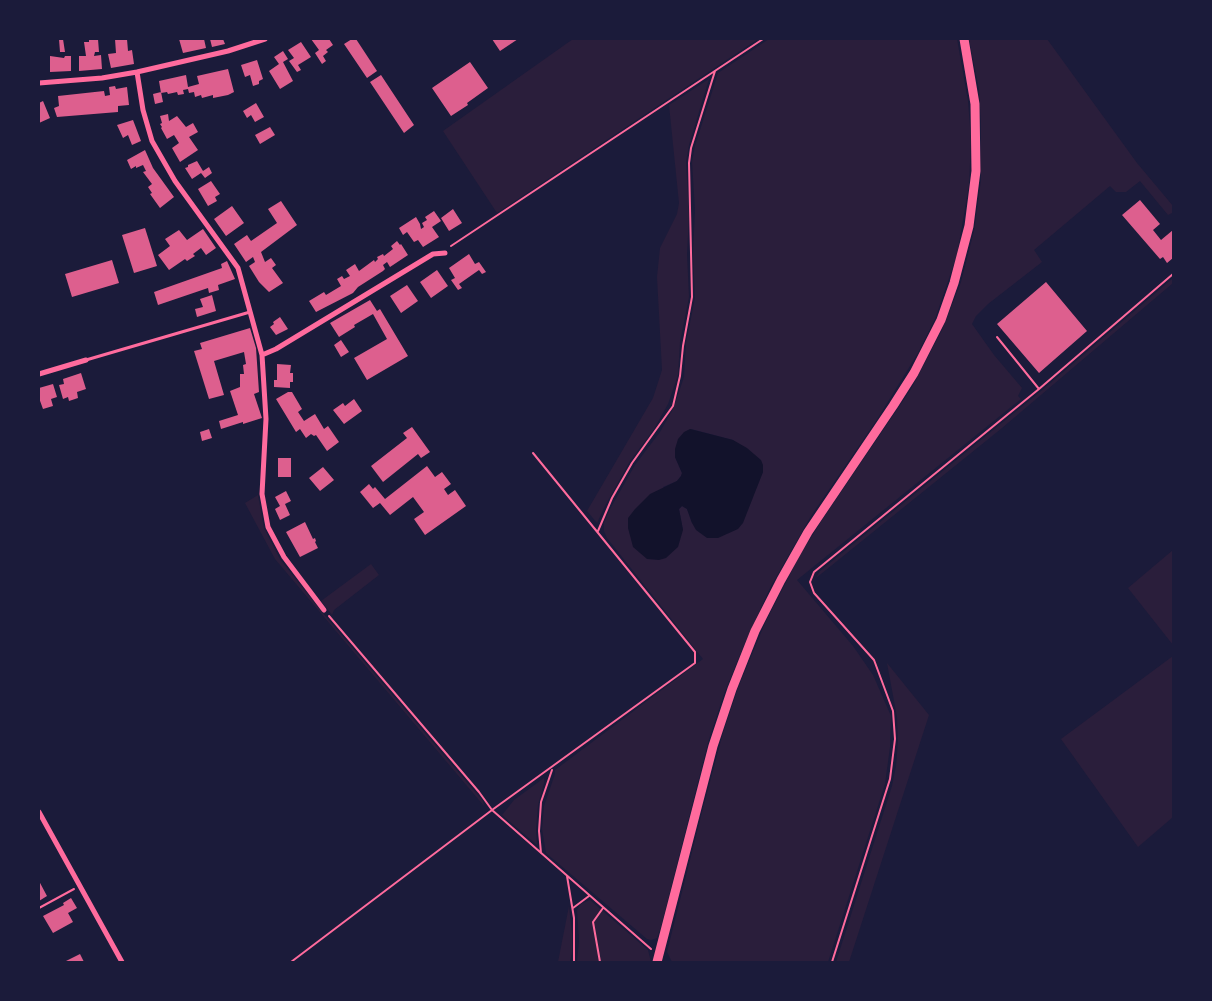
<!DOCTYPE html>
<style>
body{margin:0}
#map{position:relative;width:1212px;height:1001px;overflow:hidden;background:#1b1b3a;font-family:"IBM Plex Sans",sans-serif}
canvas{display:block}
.frame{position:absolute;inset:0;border:40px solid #1b1b3a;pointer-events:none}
</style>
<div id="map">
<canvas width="1212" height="1001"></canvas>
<div class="frame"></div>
</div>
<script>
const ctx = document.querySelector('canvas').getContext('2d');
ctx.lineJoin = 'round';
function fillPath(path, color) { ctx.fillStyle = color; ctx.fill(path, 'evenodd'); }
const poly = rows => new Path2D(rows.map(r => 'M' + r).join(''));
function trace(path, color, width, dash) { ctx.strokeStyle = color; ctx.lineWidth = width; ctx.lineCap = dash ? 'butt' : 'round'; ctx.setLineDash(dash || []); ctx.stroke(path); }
const green = poly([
 [573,39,758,39,497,213,443,131],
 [769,39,957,39,968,101,971,140,969,185,957,255,935,319,918,353,876,421,811,516,770,588,744,645,724,694,709,739,661,927,657,938,651,940,647,939,546,853,542,829,544,806,555,774,555,770,703,659,607,538,604,531,604,523,610,509,635,465,660,432,674,407,684,377,686,343,695,298,693,254,695,210,692,162,695,146,718,73],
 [691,429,733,440,763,472,755,490,692,523,687,509,682,506,679,509,683,530,663,487,677,481,681,476,682,473,675,457],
 [969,39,1047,39,1137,163,1173,206,1173,215,1172,213,1168,215,1140,181,1126,192,1116,192,1110,186,1034,250,1042,262,988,304,976,316,972,324,994,355,1022,388,1018,396,1021,399,797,580,853,646,873,675,891,716,890,747,885,784,828,962,672,962,667,952,704,804,723,733,738,688,765,623,799,557,820,523,911,389,942,330,961,282,974,231,981,180,981,123,979,90],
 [709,79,689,145,686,162,689,215,687,255,689,297,680,342,678,375,668,404,654,429,630,461,605,506,597,523,587,511,653,398,662,370,657,277,660,248,677,214,679,203,669,105],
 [1173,278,1173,283,1002,428,816,578,820,571,1041,391],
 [258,495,264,528,280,559,322,612,483,801,484,806,275,559,245,503],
 [1173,550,1173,645,1128,588],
 [371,564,379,575,334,610,332,615,321,601],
 [1173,656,1173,817,1138,847,1061,739],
 [887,663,929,715,849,962,836,962,892,786,896,766,898,741,897,717],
 [544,778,544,783,538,805,536,830,537,845,502,815,514,800],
 [590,900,648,950,651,962,577,962,579,941,577,910,581,904],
 [569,906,572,933,572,952,570,962,558,962]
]);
const water = poly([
 [690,429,733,440,747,448,761,460,763,465,763,472,743,523,738,529,718,538,707,538,696,530,692,523,687,509,682,506,679,509,683,530,678,547,666,558,659,560,647,559,633,547,628,528,628,518,635,509,650,494,677,481,681,476,682,473,675,457,675,449,678,439,684,432]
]);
const building = poly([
 [59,39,63,39,65,52,60,52],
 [89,39,98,39,99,52,95,52,94,56,101,55,102,69,79,71,79,56,86,56,84,42,89,42],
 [115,39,127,39,128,51,132,50,134,64,111,68,108,54,116,53],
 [179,39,204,39,206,48,183,53],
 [210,39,223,39,225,44,212,47],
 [311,39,329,39,333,45,326,50,328,52,323,56,326,61,322,64,315,53,319,50],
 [352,39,356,39,377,71,367,78,344,44],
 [492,39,518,39,500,51],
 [301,42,311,57,298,65,301,70,297,72,289,61,294,58,288,50],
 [283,51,288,59,283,62,293,81,280,89,269,71,279,64,274,57],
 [50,56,64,58,65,56,71,56,71,71,50,72],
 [257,60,263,79,259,81,259,84,253,86,250,75,245,77,241,65],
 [470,62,488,88,467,103,468,105,451,116,432,88],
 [228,69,234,92,228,95,213,98,213,95,202,98,201,95,195,97,194,92,189,93,188,89,183,90,184,94,178,95,177,92,168,94,167,92,161,93,159,81,186,75,188,87,199,84,197,76],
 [381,75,414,125,404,133,370,82],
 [115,86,116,89,127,87,129,105,118,106,118,112,57,117,54,108,59,106,58,96,104,91,105,96,110,95,109,87],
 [161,92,163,102,155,104,153,94],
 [43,101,50,118,39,123,39,103],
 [256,103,264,117,255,122,251,115,247,118,243,111],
 [168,114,169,121,177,116,186,127,193,123,198,132,189,137,198,150,180,162,172,148,179,143,174,135,167,139,161,128,162,127,160,124,162,123,160,116],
 [133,120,141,141,132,145,128,135,123,138,117,125],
 [270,127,275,135,260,144,255,135],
 [145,150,153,168,174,197,160,208,150,194,152,193,148,187,152,184,143,172,146,171,143,165,136,168,136,166,131,169,127,160],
 [197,161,203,171,209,167,212,173,205,178,201,173,192,179,185,168,188,167,188,165],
 [211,181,220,194,215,197,217,201,208,206,198,189],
 [1140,200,1160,224,1153,230,1161,240,1173,230,1173,258,1167,263,1163,257,1160,259,1122,215],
 [281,201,297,225,261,252,265,262,271,258,276,265,272,268,283,283,269,292,259,282,249,266,255,262,253,257,246,262,234,244,247,235,251,241,277,223,268,209],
 [232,206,244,223,226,236,214,219],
 [453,209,462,223,449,231,441,218],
 [434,211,441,221,432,227,439,237,423,247,418,240,414,242,407,232,403,235,399,228,416,217,420,224,421,229,424,227,422,223,427,220,425,217],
 [145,228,157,266,134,273,122,235],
 [203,229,216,248,206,255,201,248,193,254,195,256,187,261,185,259,169,270,158,255,170,246,165,239,179,230,187,240],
 [397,241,400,245,401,244,408,255,390,267,387,262,383,265,385,269,383,271,358,287,353,293,316,312,309,301,324,292,326,295,341,286,337,279,342,276,344,279,350,276,346,270,355,264,359,271,374,260,375,262,378,259,377,257,383,254,384,256,393,249,391,246],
 [469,254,475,264,479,262,486,272,482,274,479,270,459,284,462,288,458,290,451,280,455,278,449,268],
 [112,260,119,283,72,297,65,274],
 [227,261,235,279,218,285,219,290,209,293,208,288,158,305,154,292,222,268,221,264],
 [437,270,448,286,431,298,420,282],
 [1046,282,1087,331,1039,373,997,324],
 [407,285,418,301,401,313,390,296],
 [212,295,216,311,197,317,195,309,203,307,200,299],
 [370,300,377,311,380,309,408,356,367,380,354,358,387,339,373,314,354,325,355,327,339,337,330,323],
 [280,317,288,329,276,335,270,327,274,324,273,322],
 [250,328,256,348,259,392,254,394,262,418,243,424,243,422,221,429,219,421,238,415,230,391,240,387,240,374,244,374,243,365,246,364,244,352,214,361,224,395,209,399,194,351,202,349,200,343],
 [341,340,349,352,341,357,334,345],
 [277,364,291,365,290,373,293,373,293,382,290,382,290,388,274,387,274,380,277,380],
 [81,373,86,389,77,392,78,398,69,401,68,397,63,399,59,385,64,384,63,379],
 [53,384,57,397,51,399,53,406,43,409,39,398,39,388],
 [288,392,292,392,302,409,298,412,304,421,315,414,324,429,328,426,339,442,327,451,316,435,314,436,311,434,306,438,300,429,296,432,276,399],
 [354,399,362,411,344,424,333,410,343,403,345,406],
 [412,427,430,452,421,458,418,454,383,482,371,466,407,438,403,433],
 [209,429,212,438,202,441,200,432],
 [278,458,291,458,291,477,278,477],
 [427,466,435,477,442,472,451,484,444,489,448,495,455,490,466,506,425,535,414,519,424,512,413,497,390,515,380,503,373,508,360,492,369,484,373,489,375,487,385,499],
 [323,467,334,480,320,491,309,478],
 [286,491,291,501,285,504,290,515,280,520,275,509,280,506,275,497],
 [305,522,313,539,315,538,316,541,315,542,318,548,300,557,286,532],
 [39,881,47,896,39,901],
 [71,898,77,908,68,913,73,922,53,933,43,916,64,905,63,903],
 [80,954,84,962,64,962]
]);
const path = poly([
 [451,246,763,39],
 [997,337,1039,389],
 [598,531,612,498,632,463,673,406,680,376,683,346,692,297,689,163,691,148,715,71],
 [329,616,479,792,492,810,651,949],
 [541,853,539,831,541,802,552,770],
 [567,876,574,918,574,962],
 [39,908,74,889],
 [573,908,589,896],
 [291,962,492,810,695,663,695,652,533,453],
 [600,962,593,922,603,908],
 [832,962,890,779,895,739,893,711,874,660,814,593,810,582,814,572,1039,389,1173,274]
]);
const service = poly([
 [86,360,250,312]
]);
const minor = poly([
 [137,72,143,110,152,141,175,181,238,268,262,355,266,419,262,494,268,527,284,557,324,610],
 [39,83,102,78,137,72,228,51,265,39],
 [262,355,276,349,433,254,445,253],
 [39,374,86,360],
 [39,812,122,962]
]);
const secondary = poly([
 [657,962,713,746,732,689,755,631,781,580,808,532,893,406,914,373,941,320,954,283,969,226,976,171,975,104,964,39]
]);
fillPath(green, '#2a1e3b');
fillPath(water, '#12122b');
fillPath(building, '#dd5f8e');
trace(path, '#ff6b9d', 2);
trace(service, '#ff6b9d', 3);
trace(minor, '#ff6b9d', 5);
trace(secondary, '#ff6b9d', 9);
</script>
